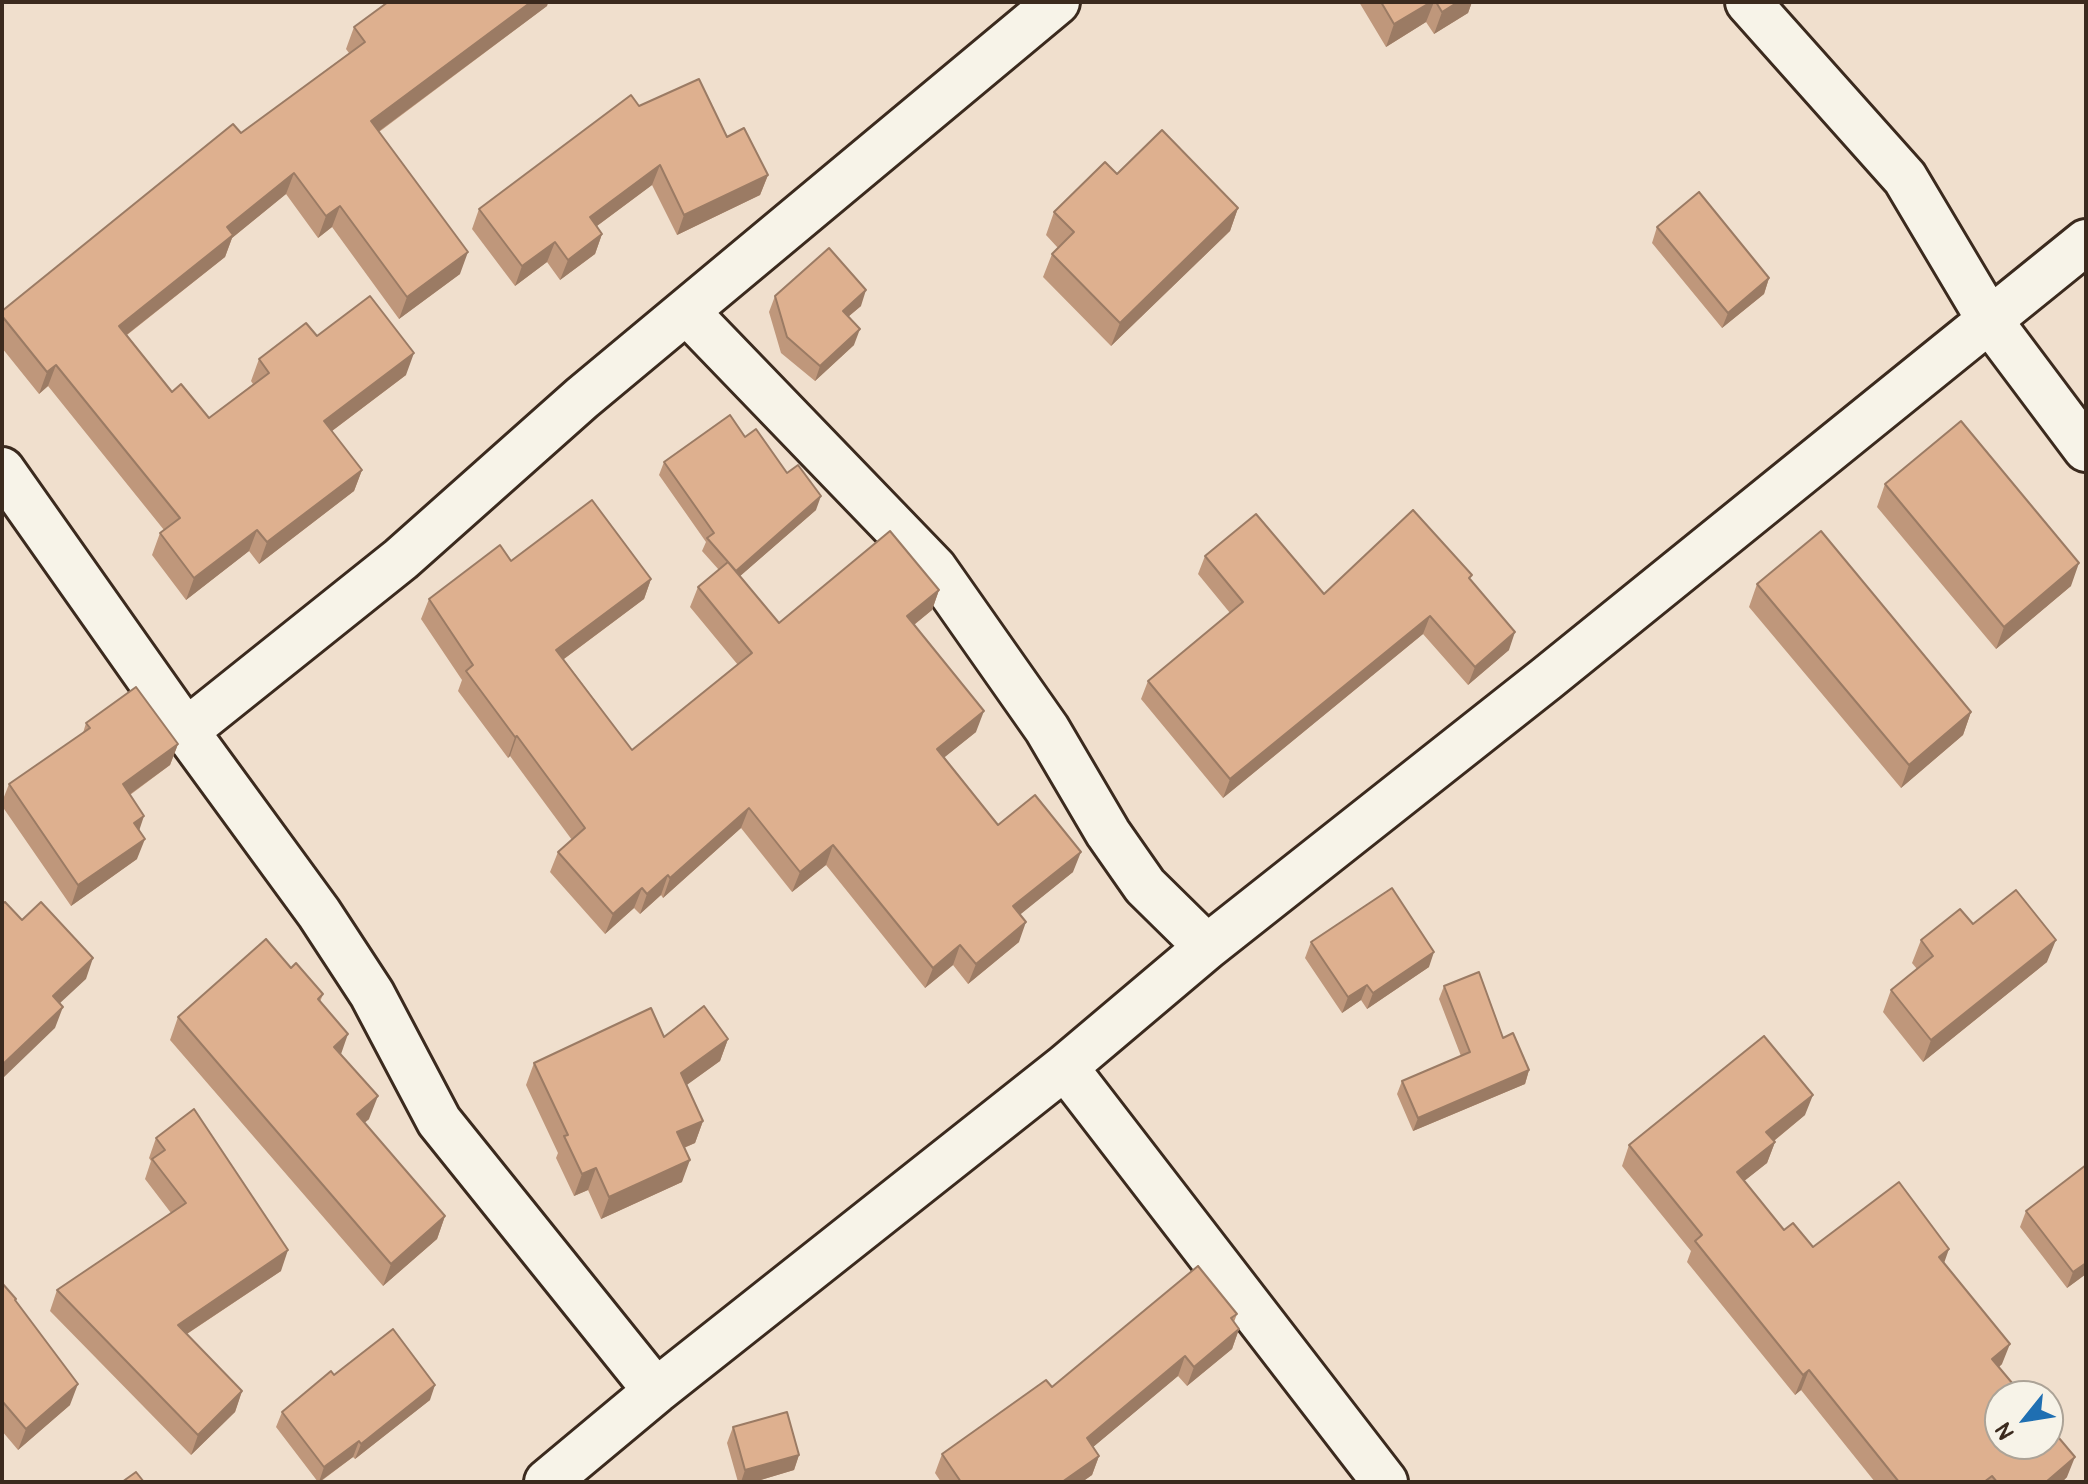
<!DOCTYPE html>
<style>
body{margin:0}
#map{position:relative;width:2088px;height:1484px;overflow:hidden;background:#f0dfcd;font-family:Pangolin,sans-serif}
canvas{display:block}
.frame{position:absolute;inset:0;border:4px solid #3b2a1e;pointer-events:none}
.north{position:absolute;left:1984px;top:1380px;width:80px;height:80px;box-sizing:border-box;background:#f7f3e8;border:2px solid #aca397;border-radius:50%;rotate:240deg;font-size:22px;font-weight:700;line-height:32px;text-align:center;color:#3b2a1e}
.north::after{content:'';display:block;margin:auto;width:28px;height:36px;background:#1f6fb2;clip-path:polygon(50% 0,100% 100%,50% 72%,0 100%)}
</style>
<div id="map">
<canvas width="2088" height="1484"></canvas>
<div class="frame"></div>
<div class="north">N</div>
</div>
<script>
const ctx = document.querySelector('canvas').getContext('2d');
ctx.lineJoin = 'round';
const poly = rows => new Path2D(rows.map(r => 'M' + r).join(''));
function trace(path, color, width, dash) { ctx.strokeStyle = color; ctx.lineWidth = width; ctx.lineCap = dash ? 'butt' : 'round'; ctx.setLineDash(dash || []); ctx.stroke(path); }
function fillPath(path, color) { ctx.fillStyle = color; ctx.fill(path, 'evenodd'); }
const minor = poly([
 [1748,2,1905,178,1990,321,2086,449],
 [687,312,934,568,1047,729,1108,833,1145,886,1207,947],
 [2,470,186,731,319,913,372,994,439,1121,656,1391],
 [186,731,401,559,582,398,1057,2],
 [1065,1067,1385,1482],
 [547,1482,656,1391,1065,1067,1207,947,1546,679,2086,242]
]);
const wall = poly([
 [388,2,548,2,547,6,379,132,460,274,399,319,332,227,318,238,286,194,232,238,225,257,127,335,172,392,209,418,253,384,251,381,259,359,317,336,406,375,332,431,362,470,354,491,259,564,249,551,186,600,152,555,160,533,164,530,48,386,39,394,2,348,2,311,349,53,346,49,354,27],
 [1359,2,1472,2,1468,13,1434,34,1426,22,1386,47],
 [639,106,727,137,768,175,760,195,677,235,652,185,597,226,602,234,595,254,560,280,547,262,515,286,472,229,479,209],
 [1117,174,1238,208,1230,231,1111,346,1043,277,1052,254,1058,248,1046,235,1054,212],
 [1657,227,1769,278,1764,294,1722,328,1652,243],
 [775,296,861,306,848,317,854,345,815,381,781,353,769,312],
 [745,437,787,473,816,510,740,576,779,623,939,590,932,610,914,625,976,732,944,757,998,825,1073,872,1020,914,1019,942,968,984,953,965,925,988,826,865,792,892,741,828,663,898,661,895,640,914,634,908,605,934,550,872,558,852,572,840,510,756,508,758,458,691,462,680,421,619,429,599,511,561,651,579,644,599,564,659,632,750,738,665,690,607,698,587,719,570,702,551,706,542,659,475,664,462],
 [1885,484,2071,586,1996,649,1877,507],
 [1205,556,1324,594,1471,580,1509,650,1468,685,1423,634,1223,798,1141,699,1148,681,1230,613,1198,574],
 [1757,584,1971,712,1963,735,1901,788,1749,607],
 [86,723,178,744,170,765,130,795,137,859,71,906,2,806,2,802,9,784,83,733],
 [1973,924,2047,962,1923,1062,1883,1012,1891,990,1917,969,1912,963,1921,940],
 [1311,942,1429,967,1367,1009,1361,1000,1342,1013,1305,958],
 [291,968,323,994,320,1002,341,1054,369,1119,364,1123,445,1216,437,1239,383,1286,170,1040,178,1017],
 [1444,986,1503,1038,1529,1070,1525,1084,1413,1131,1397,1094,1402,1081,1461,1056,1439,999],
 [664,1037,728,1039,720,1061,686,1085,703,1121,695,1143,684,1148,682,1182,601,1219,588,1190,574,1196,556,1158,558,1153,526,1085,534,1063],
 [1805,1115,1774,1141,1775,1142,1767,1163,1744,1181,1784,1230,1813,1247,1944,1264,2002,1364,1999,1367,2067,1477,2062,1482,1875,1482,1801,1390,1795,1395,1687,1262,1691,1251,1622,1166,1629,1145],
 [156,1138,281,1271,187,1334,242,1391,235,1412,191,1455,50,1311,57,1290,171,1213,145,1179,151,1161,149,1158],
 [2086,1165,2086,1274,2067,1288,2020,1227,2026,1211],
 [2,1283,16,1299,15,1301,70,1405,18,1450,2,1431],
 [1237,1314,1234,1322,1239,1329,1232,1349,1187,1386,1178,1376,1093,1447,1099,1456,1092,1475,1082,1482,941,1482,935,1473,942,1454,1052,1387],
 [334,1375,430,1400,355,1459,353,1457,320,1482,318,1482,276,1427,282,1412],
 [733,1427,799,1455,794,1470,754,1482,738,1482,727,1443]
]);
const shadedWall = poly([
 [531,2,548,2,547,6,363,143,371,121],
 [1431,2,1434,2,1426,22,1386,47,1394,24],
 [1458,2,1472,2,1468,13,1434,34,1442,12],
 [660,165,652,185,582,237,590,217],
 [294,173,286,194,232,238,225,257,111,347,119,326,227,227],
 [768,175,760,195,677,235,684,215],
 [340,206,332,227,318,238,326,216],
 [1238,208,1230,231,1111,346,1120,323],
 [602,234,595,254,560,280,568,260],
 [555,242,547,262,515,286,522,266],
 [468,252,460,274,399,319,407,297],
 [1769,278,1764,294,1722,328,1728,313],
 [866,290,861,306,837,326,843,311],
 [860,329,854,345,815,381,820,366],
 [414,353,406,375,316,443,324,421],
 [56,365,48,386,39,394,47,372],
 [362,470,354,491,259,564,267,542],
 [821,496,816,510,731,584,736,571],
 [257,530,249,551,186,600,194,578],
 [2079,563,2071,586,1996,649,2004,627],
 [651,579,644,599,549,670,556,650],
 [939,590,932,610,900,636,907,616],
 [1430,616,1423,634,1223,798,1230,779],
 [1515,632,1509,650,1468,685,1475,667],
 [984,711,976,732,930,769,937,749],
 [1971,712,1963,735,1901,788,1909,765],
 [517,736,510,756,508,758,515,737],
 [178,744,170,765,115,805,123,784],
 [749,808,741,828,663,898,670,878],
 [144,816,137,837,134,823],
 [145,839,137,859,71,906,78,885],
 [833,845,826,865,792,892,800,872],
 [1081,852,1073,872,1006,926,1013,906],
 [668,875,661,895,640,914,647,894],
 [642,888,634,908,605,934,613,914],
 [1026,922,1019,942,968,984,976,964],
 [2056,940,2047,962,1923,1062,1931,1040],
 [960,945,953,965,925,988,933,968],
 [1434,952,1429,967,1367,1009,1373,993],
 [93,958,86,979,45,1017,53,996],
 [1367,985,1361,1000,1342,1013,1348,997],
 [63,1007,55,1028,2,1079,2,1065],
 [348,1034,340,1057,334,1047],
 [728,1039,720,1061,673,1095,681,1073],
 [1529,1070,1525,1084,1413,1131,1418,1118],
 [1813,1095,1805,1115,1759,1153,1766,1132],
 [378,1096,369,1119,348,1137,357,1114],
 [703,1121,695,1143,669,1154,677,1132],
 [1775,1142,1767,1163,1729,1193,1737,1172],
 [690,1160,682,1182,601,1219,609,1197],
 [596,1168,588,1190,574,1196,582,1174],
 [445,1216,437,1239,383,1286,391,1264],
 [1949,1249,1942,1269,1939,1257],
 [288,1250,281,1271,170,1345,178,1325],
 [2086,1263,2086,1274,2067,1288,2073,1272],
 [1239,1329,1232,1349,1187,1386,1194,1367],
 [2010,1344,2002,1364,1984,1380,1992,1359],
 [1185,1356,1178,1376,1080,1458,1087,1438],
 [1809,1370,1801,1390,1795,1395,1803,1375],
 [78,1384,70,1405,18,1450,26,1429],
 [435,1385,430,1400,355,1459,361,1444],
 [242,1391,235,1412,191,1455,198,1435],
 [359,1441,353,1457,319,1482,324,1467],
 [799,1455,794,1470,754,1482,741,1482,745,1470],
 [1099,1456,1092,1475,1082,1482,1062,1482],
 [2075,1457,2067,1477,2062,1482,2046,1482]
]);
const building = poly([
 [388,2,531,2,371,121,468,252,407,297,340,206,326,216,294,173,227,227,233,235,119,326,172,392,181,384,209,418,269,373,259,359,306,323,317,336,370,296,414,353,324,421,362,470,267,542,257,530,194,578,160,533,180,518,56,365,47,372,2,316,2,311,233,124,241,133,365,42,354,27,388,2],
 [1381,2,1431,2,1394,24,1381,2],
 [1436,2,1458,2,1442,12,1436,2],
 [699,79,727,137,744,128,768,175,684,215,660,165,590,217,602,234,568,260,555,242,522,266,479,209,631,95,639,106,699,79],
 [1162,130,1238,208,1120,323,1052,254,1074,232,1054,212,1105,162,1117,174,1162,130],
 [1699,192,1769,278,1728,313,1657,227,1699,192],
 [829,248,866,290,843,311,860,329,820,366,787,337,775,296,829,248],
 [730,415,745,437,756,429,787,473,798,465,821,496,736,571,707,538,714,533,664,462,730,415],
 [1961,421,2079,563,2004,627,1885,484,1961,421],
 [592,500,651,579,556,650,632,750,752,653,698,587,728,562,779,623,890,531,939,590,907,616,984,711,937,749,998,825,1035,795,1081,852,1013,906,1026,922,976,964,960,945,933,968,833,845,800,872,749,808,670,878,668,875,647,894,642,888,613,914,558,852,585,828,517,736,515,737,466,671,473,665,429,599,500,545,511,561,592,500],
 [1413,510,1472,575,1469,578,1515,632,1475,667,1430,616,1230,779,1148,681,1243,602,1205,556,1256,514,1324,594,1413,510],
 [1821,531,1971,712,1909,765,1757,584,1821,531],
 [136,687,178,744,123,784,144,816,134,823,145,839,78,885,9,784,90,728,86,723,136,687],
 [1392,888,1434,952,1373,993,1367,985,1348,997,1311,942,1392,888],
 [2016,890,2056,940,1931,1040,1891,990,1933,956,1921,940,1960,909,1973,924,2016,890],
 [5,902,22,920,41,902,93,958,53,996,63,1007,2,1065,2,904,5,902],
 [266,939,291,968,296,963,323,994,318,999,348,1034,334,1047,378,1096,357,1114,445,1216,391,1264,178,1017,266,939],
 [1479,972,1503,1038,1513,1033,1529,1070,1418,1118,1402,1081,1470,1052,1444,986,1479,972],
 [704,1006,728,1039,681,1073,703,1121,677,1132,690,1160,609,1197,596,1168,582,1174,564,1136,568,1135,534,1063,651,1008,664,1037,704,1006],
 [1764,1036,1813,1095,1766,1132,1775,1142,1737,1172,1784,1230,1793,1223,1813,1247,1899,1182,1949,1249,1939,1257,2010,1344,1992,1359,2023,1396,2000,1396,2000,1444,2048,1444,2048,1425,2075,1457,2046,1482,1997,1482,1992,1476,1984,1482,1899,1482,1809,1370,1803,1375,1695,1241,1702,1235,1629,1145,1764,1036],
 [194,1109,288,1250,178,1325,242,1391,198,1435,57,1290,186,1203,152,1159,165,1150,156,1138,194,1109],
 [2086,1165,2086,1263,2073,1272,2026,1211,2086,1165],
 [1198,1266,1237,1314,1231,1318,1239,1329,1194,1367,1185,1356,1087,1438,1099,1456,1062,1482,961,1482,942,1454,1046,1380,1052,1387,1198,1266],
 [2,1283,16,1299,15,1300,78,1384,26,1429,2,1401,2,1283],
 [393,1329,435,1385,361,1444,359,1441,324,1467,282,1412,331,1371,334,1375,393,1329],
 [787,1412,799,1455,745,1470,733,1427,787,1412],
 [136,1472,144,1482,122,1482,136,1472]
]);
trace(minor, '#3b2a1e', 50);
trace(minor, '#f7f3e8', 44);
fillPath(wall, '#bf977b');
fillPath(shadedWall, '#9b7b64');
fillPath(building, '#deb08f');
trace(building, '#9b7b64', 2);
</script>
